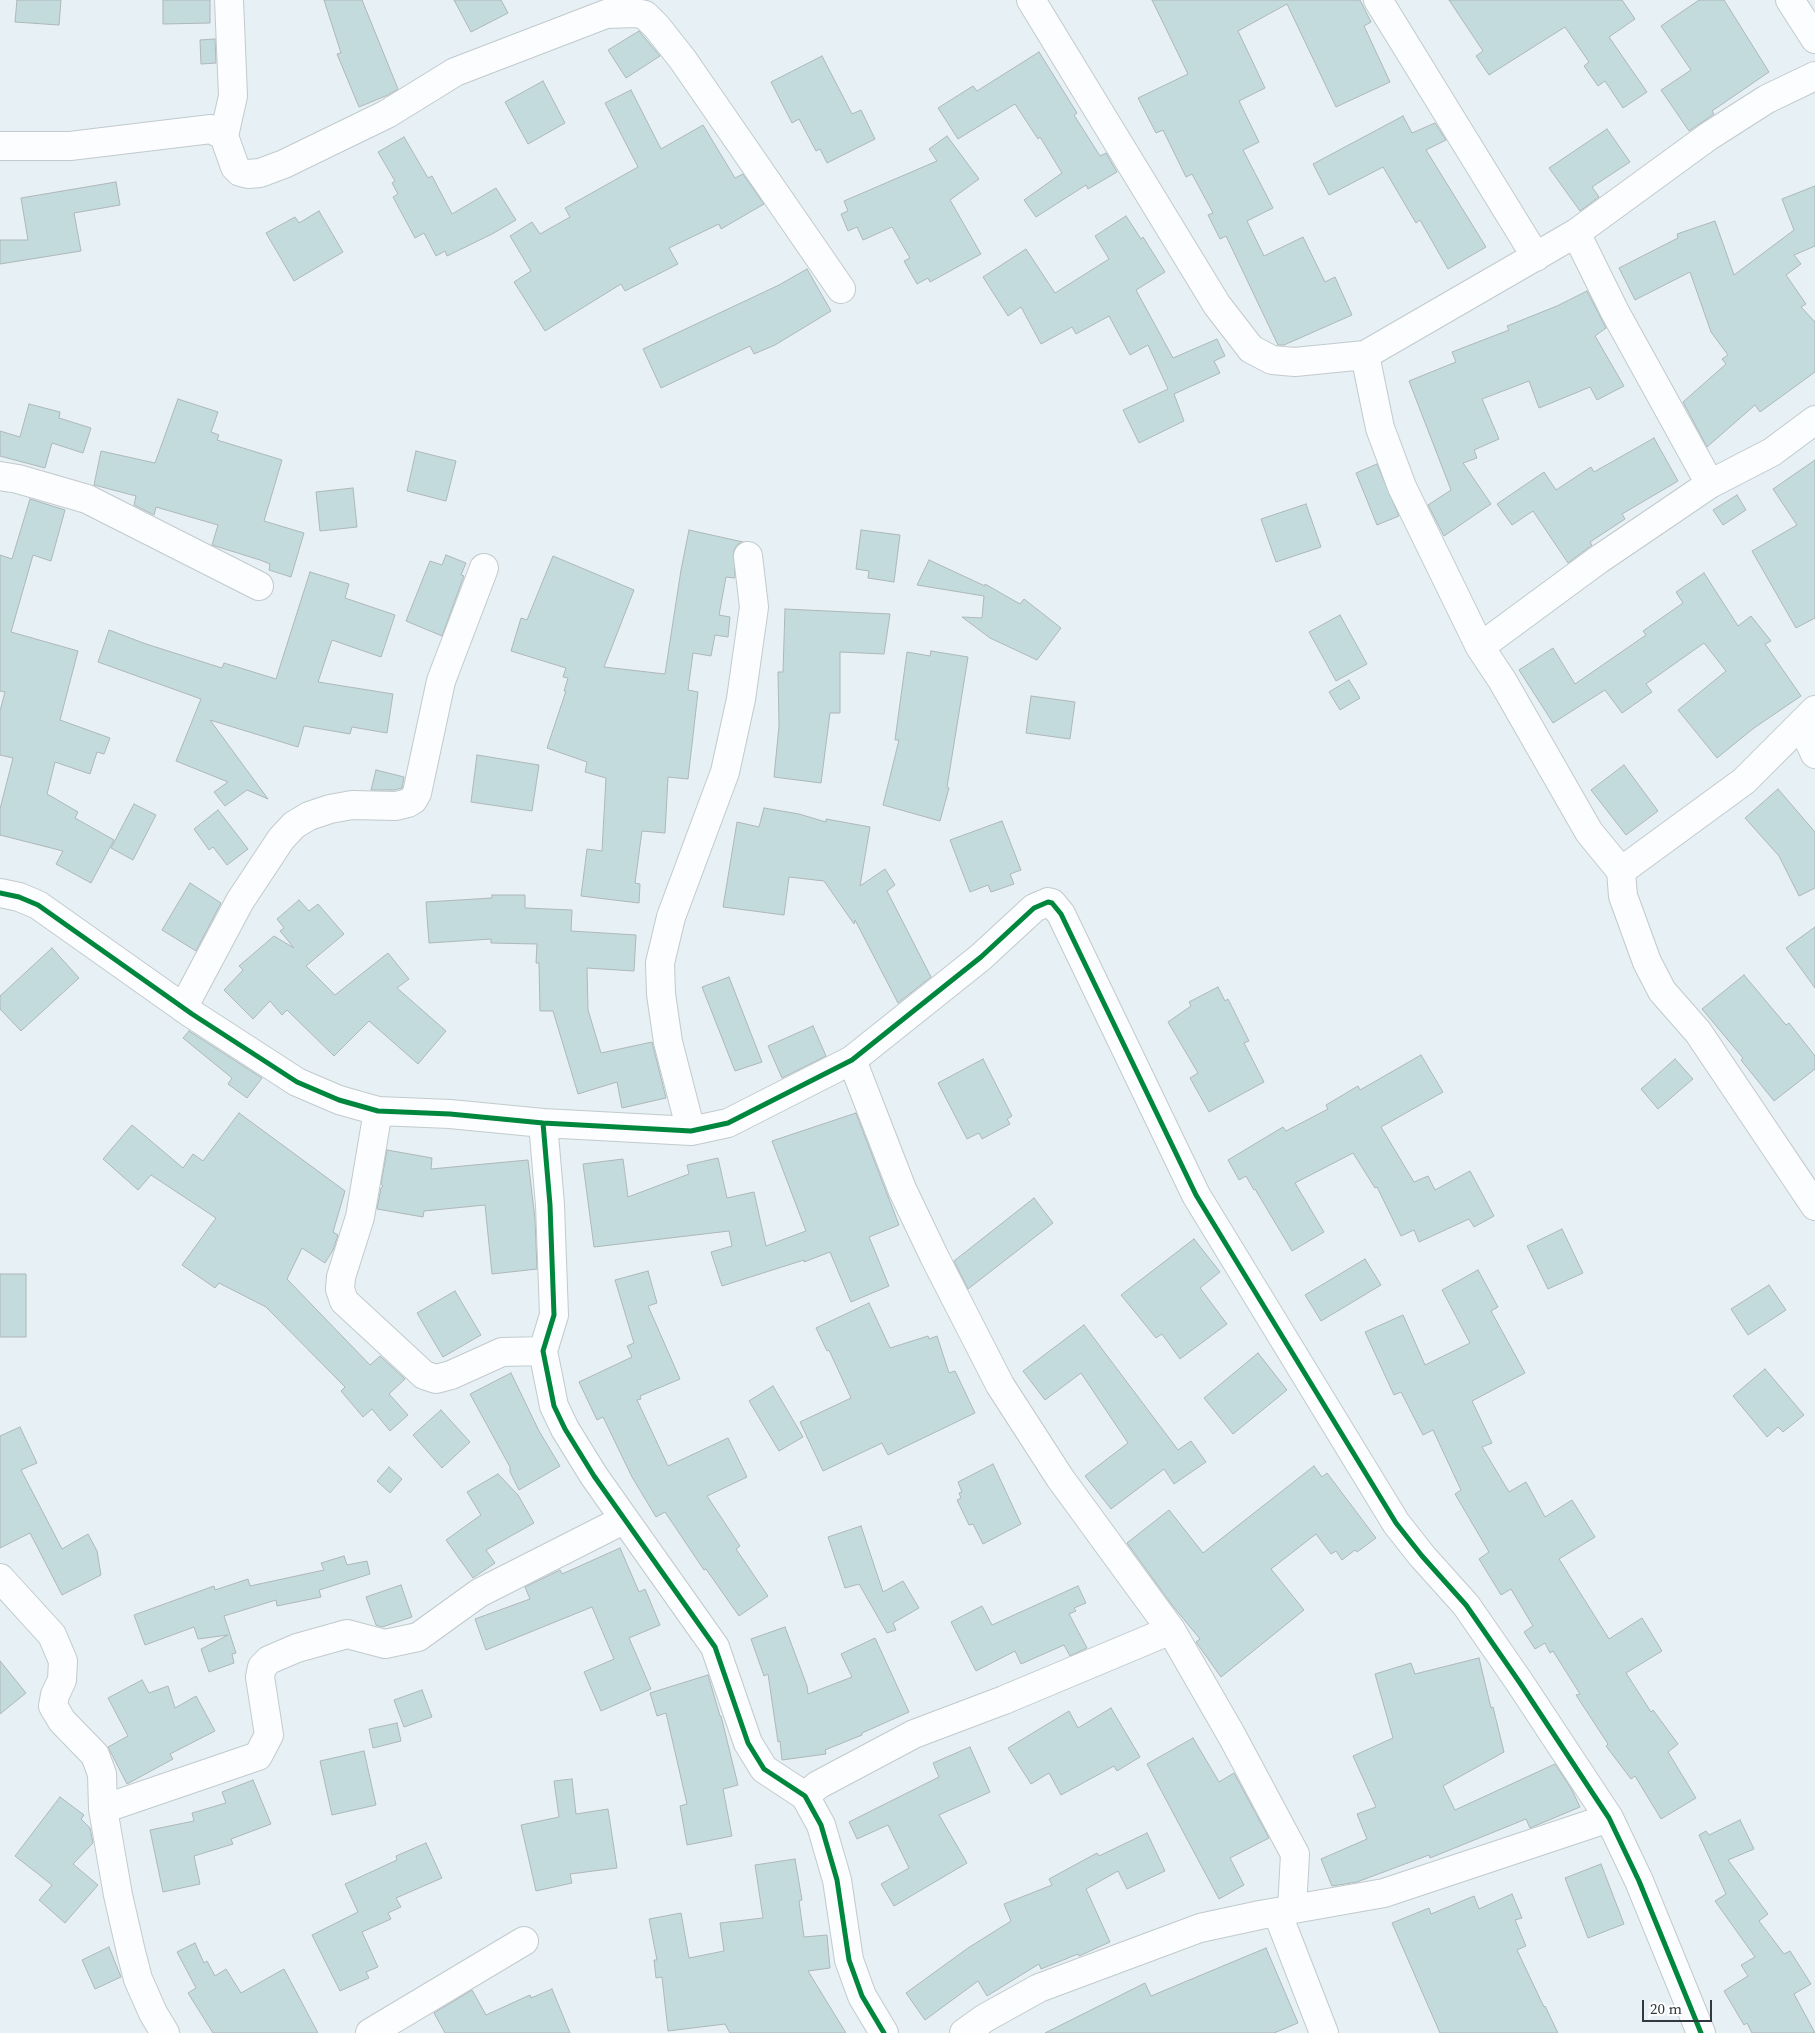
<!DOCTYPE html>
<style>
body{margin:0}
#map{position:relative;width:1815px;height:2033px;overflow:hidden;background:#e6f0f5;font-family:"Source Serif 4",serif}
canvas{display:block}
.scale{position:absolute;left:1642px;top:2000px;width:70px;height:22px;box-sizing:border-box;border:2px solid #333a3d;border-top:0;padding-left:6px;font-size:15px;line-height:18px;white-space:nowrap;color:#333a3d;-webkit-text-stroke:4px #fff;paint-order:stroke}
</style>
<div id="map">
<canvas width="1815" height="2033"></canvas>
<div class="scale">20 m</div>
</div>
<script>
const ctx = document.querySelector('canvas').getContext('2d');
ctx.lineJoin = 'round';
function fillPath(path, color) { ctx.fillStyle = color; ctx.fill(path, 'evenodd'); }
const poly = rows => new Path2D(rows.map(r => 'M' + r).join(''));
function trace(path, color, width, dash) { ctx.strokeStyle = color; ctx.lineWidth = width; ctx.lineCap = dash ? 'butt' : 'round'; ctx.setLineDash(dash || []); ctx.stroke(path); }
const building = poly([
 [17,0,61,0,59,25,15,22,17,0],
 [163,0,210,0,210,23,163,24,163,0],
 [324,0,362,0,398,89,388,95,359,107,337,54,341,53,324,0],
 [454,0,501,0,508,13,471,32,454,0],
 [1152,0,1360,0,1371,22,1364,26,1390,82,1336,107,1287,4,1238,31,1265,88,1239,101,1259,142,1243,150,1273,208,1247,221,1264,256,1303,237,1325,282,1335,277,1352,315,1284,345,1278,345,1226,236,1220,239,1208,215,1213,213,1192,174,1186,177,1163,130,1156,133,1138,98,1188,74,1152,0],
 [1449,0,1622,0,1635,19,1609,37,1647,92,1623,108,1605,81,1598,86,1584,66,1589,62,1565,27,1489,75,1476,56,1483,51,1449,0],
 [1699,0,1724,0,1769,72,1712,111,1714,114,1689,131,1661,90,1691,70,1661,26,1699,0],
 [639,31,660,56,626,78,608,50,639,31],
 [215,39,216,63,201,64,200,40,215,39],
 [1039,52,1077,113,1074,115,1100,156,1106,153,1117,172,1088,189,1086,185,1036,217,1024,200,1062,173,1040,137,1038,139,1015,104,958,139,938,108,973,86,977,91,1039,52],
 [822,56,852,114,861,110,875,139,827,163,820,149,816,151,799,119,792,123,771,82,822,56],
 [543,81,565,123,528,144,505,102,543,81],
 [631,90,661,149,703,125,735,178,743,174,764,204,721,229,719,224,669,248,678,264,625,291,621,284,545,331,514,282,531,271,510,236,532,222,540,234,570,217,565,208,638,167,605,103,631,90],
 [1403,116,1412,133,1435,123,1446,140,1426,150,1486,247,1448,269,1420,220,1416,223,1383,167,1329,195,1313,164,1403,116],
 [1607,129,1630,162,1592,187,1599,197,1580,211,1549,168,1607,129],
 [947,136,979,179,950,200,981,254,930,282,928,278,917,284,904,261,910,258,892,227,863,240,857,227,848,231,841,214,848,211,844,201,937,161,929,149,947,136],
 [404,137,428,178,432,176,452,214,496,188,516,220,492,234,447,256,445,251,436,256,424,233,415,238,393,197,398,194,392,183,395,181,378,152,404,137],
 [116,182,120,205,74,213,81,251,0,264,0,240,28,240,21,198,116,182],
 [1815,186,1815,246,1794,255,1801,264,1786,275,1806,304,1801,307,1815,322,1815,372,1760,412,1755,405,1707,447,1683,402,1726,364,1722,359,1728,355,1711,332,1690,272,1635,300,1619,268,1678,238,1677,234,1715,221,1734,275,1794,230,1782,199,1815,186],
 [319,211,343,252,294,281,266,233,295,217,299,223,319,211],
 [1126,216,1141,239,1143,237,1165,272,1136,290,1173,358,1217,339,1225,356,1214,361,1220,373,1174,394,1184,421,1139,443,1123,410,1168,389,1148,345,1130,355,1109,316,1076,334,1072,327,1041,344,1021,307,1008,316,983,277,1026,249,1055,293,1109,259,1095,236,1126,216],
 [807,269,831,311,775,345,754,354,750,346,661,388,643,349,779,285,807,269],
 [1587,291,1606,328,1595,336,1624,386,1597,400,1590,387,1539,408,1529,381,1482,399,1499,439,1474,450,1477,458,1463,463,1491,504,1444,536,1428,505,1451,490,1409,381,1456,362,1452,352,1509,330,1507,326,1557,306,1587,291],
 [178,399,218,412,211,432,219,435,217,440,282,460,264,521,304,533,291,577,269,570,270,564,260,560,212,545,218,525,156,507,154,515,134,505,136,496,94,485,101,451,155,463,178,399],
 [29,404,60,412,59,418,91,428,83,453,52,443,45,468,0,456,0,431,20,437,29,404],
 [1654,438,1678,481,1622,514,1625,519,1590,542,1592,545,1568,563,1533,511,1512,525,1497,504,1544,472,1556,490,1591,467,1594,472,1654,438],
 [416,451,456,461,446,501,407,491,416,451],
 [1815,460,1815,618,1796,628,1752,551,1797,525,1773,489,1815,460],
 [1377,464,1399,516,1377,525,1356,473,1377,464],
 [353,488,357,527,320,531,316,492,353,488],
 [1737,495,1746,510,1723,525,1713,510,1737,495],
 [30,499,65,510,51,561,33,555,11,632,78,651,60,720,110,738,104,754,97,752,90,774,55,762,47,794,78,812,75,818,114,840,91,883,56,864,63,851,0,835,0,809,13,758,0,755,0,711,5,692,0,691,0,555,12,559,30,499],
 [1306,504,1321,547,1276,562,1261,519,1306,504],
 [689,530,743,542,738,544,734,550,735,578,726,577,719,615,730,617,728,637,715,635,711,656,693,653,688,690,698,692,688,779,668,777,665,833,642,831,635,883,640,884,639,903,581,896,587,849,602,851,606,778,585,772,587,762,547,748,566,691,564,691,568,678,563,677,566,668,511,651,521,618,527,620,553,556,634,590,604,667,665,674,681,570,689,530],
 [861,530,900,535,894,582,868,578,869,571,856,569,861,530],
 [446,555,466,563,461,575,464,576,442,636,406,621,430,561,442,565,446,555],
 [929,560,985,586,985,584,1020,604,1024,599,1061,628,1037,660,990,638,962,617,982,618,984,596,917,585,929,560],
 [310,572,349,584,345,598,395,615,381,657,332,640,318,682,393,694,387,733,352,727,350,734,304,726,298,747,210,720,268,799,247,790,225,806,214,792,228,782,176,761,201,699,98,662,109,630,146,644,222,668,224,663,276,679,310,572],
 [1704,573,1738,626,1751,616,1771,641,1765,644,1801,696,1754,728,1717,758,1678,710,1726,671,1704,643,1646,684,1652,692,1622,713,1605,690,1553,723,1519,670,1553,648,1575,684,1646,635,1643,631,1683,603,1676,592,1704,573],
 [785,609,890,614,884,654,840,652,840,713,830,713,821,783,774,777,779,726,778,672,783,672,785,609],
 [1340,615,1367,664,1336,681,1309,632,1340,615],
 [931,651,968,657,947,787,949,788,940,821,883,805,899,740,895,740,907,652,930,656,931,651],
 [1349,680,1360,698,1340,710,1329,692,1349,680],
 [1031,696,1075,702,1070,739,1026,733,1031,696],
 [477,755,539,765,532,811,471,802,477,755],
 [1624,765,1658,811,1626,835,1591,790,1624,765],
 [376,770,404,777,402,788,394,790,371,790,376,770],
 [1778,789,1815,832,1815,888,1799,896,1779,856,1745,818,1778,789],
 [134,804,156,815,133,860,111,848,134,804],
 [764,808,799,814,826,822,826,819,870,827,860,886,885,869,895,885,887,891,931,977,898,1003,855,920,854,924,824,881,789,877,784,915,723,907,737,822,759,827,764,808],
 [218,810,248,849,227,865,213,847,209,850,194,829,218,810],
 [1002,821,1021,870,1010,874,1014,884,991,892,988,885,970,892,950,840,1002,821],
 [190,883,221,903,196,951,162,930,190,883],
 [492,895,525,895,525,908,572,910,571,931,636,935,634,971,587,968,588,1010,601,1053,652,1042,666,1098,622,1108,617,1082,578,1094,553,1011,540,1011,539,963,536,963,537,944,491,943,491,939,429,943,426,902,492,898,492,895],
 [299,900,309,911,318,904,344,934,306,966,335,995,388,953,409,979,397,988,446,1031,418,1064,369,1021,334,1056,287,1010,282,1015,270,1001,253,1019,224,990,243,970,239,966,274,936,294,948,280,931,284,928,277,919,299,900],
 [1815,927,1815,988,1786,948,1815,927],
 [52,948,79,978,21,1031,0,1009,0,996,52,948],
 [1744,975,1786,1025,1789,1023,1815,1056,1815,1069,1774,1101,1741,1060,1743,1058,1702,1009,1744,975],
 [729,977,762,1062,735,1071,702,987,729,977],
 [1218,987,1225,1001,1228,999,1249,1041,1244,1043,1264,1082,1209,1112,1190,1078,1198,1073,1168,1022,1191,1006,1189,1002,1218,987],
 [813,1026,826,1056,782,1078,768,1046,813,1026],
 [189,1031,262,1078,247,1098,228,1084,232,1078,183,1038,189,1031],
 [1421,1055,1443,1092,1381,1127,1414,1182,1428,1176,1435,1190,1470,1171,1494,1216,1474,1227,1469,1219,1419,1242,1414,1230,1401,1236,1377,1187,1375,1188,1353,1153,1295,1183,1324,1232,1292,1251,1255,1189,1254,1190,1246,1176,1239,1180,1228,1160,1283,1127,1286,1131,1328,1109,1326,1105,1358,1086,1360,1090,1421,1055],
 [983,1059,1012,1116,1007,1119,1010,1124,982,1139,979,1133,967,1139,938,1083,983,1059],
 [1675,1059,1693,1079,1658,1109,1641,1089,1675,1059],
 [239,1113,345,1191,333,1232,338,1235,333,1250,325,1263,302,1248,287,1279,370,1365,380,1356,405,1379,389,1394,408,1415,390,1431,372,1409,363,1417,341,1391,345,1387,266,1307,219,1283,215,1288,182,1265,216,1218,151,1175,138,1190,103,1159,132,1125,183,1168,193,1154,203,1161,239,1113],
 [856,1113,899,1225,869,1237,889,1286,851,1302,830,1252,804,1262,804,1260,722,1286,711,1252,732,1246,729,1231,594,1247,583,1164,623,1159,628,1197,689,1174,687,1165,718,1158,727,1198,754,1192,766,1246,806,1231,772,1141,856,1113],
 [387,1150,432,1158,431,1169,528,1160,535,1219,537,1269,492,1274,485,1205,424,1211,423,1217,377,1209,381,1188,383,1186,381,1184,387,1150],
 [1034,1198,1053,1223,968,1289,954,1261,1034,1198],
 [1562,1229,1583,1273,1548,1289,1527,1246,1562,1229],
 [1194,1239,1220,1272,1200,1288,1227,1324,1180,1359,1162,1334,1156,1338,1121,1295,1194,1239],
 [1365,1259,1381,1285,1321,1321,1305,1295,1365,1259],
 [1478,1270,1498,1307,1491,1311,1525,1373,1472,1401,1492,1443,1482,1447,1509,1492,1526,1482,1545,1517,1572,1500,1595,1537,1559,1559,1609,1639,1642,1618,1662,1651,1626,1673,1651,1712,1653,1710,1678,1744,1668,1752,1696,1798,1661,1819,1635,1776,1631,1779,1606,1746,1608,1744,1576,1695,1580,1694,1553,1651,1550,1653,1545,1643,1535,1649,1524,1632,1533,1626,1511,1589,1501,1595,1479,1559,1489,1552,1455,1494,1461,1490,1433,1430,1423,1435,1401,1392,1394,1395,1365,1332,1403,1315,1425,1365,1470,1343,1442,1290,1478,1270],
 [648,1271,657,1303,648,1306,680,1379,640,1396,641,1399,637,1400,668,1466,728,1438,747,1477,707,1496,740,1546,736,1549,768,1596,739,1616,706,1569,704,1570,665,1512,656,1517,632,1477,603,1417,597,1420,579,1382,632,1357,627,1346,634,1343,615,1280,648,1271],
 [0,1274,26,1274,26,1337,0,1337,0,1274],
 [1769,1285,1786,1310,1748,1335,1731,1309,1769,1285],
 [455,1291,481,1335,443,1357,417,1313,455,1291],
 [869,1303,890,1348,928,1336,929,1339,937,1336,949,1373,955,1371,975,1413,888,1455,882,1443,823,1471,800,1422,851,1398,829,1350,827,1351,816,1328,869,1303],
 [1084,1325,1178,1450,1191,1441,1206,1462,1174,1484,1164,1469,1111,1509,1085,1476,1128,1443,1081,1373,1045,1400,1023,1371,1084,1325],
 [1258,1353,1287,1390,1233,1434,1204,1398,1258,1353],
 [1765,1369,1804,1415,1783,1432,1778,1427,1767,1437,1733,1396,1765,1369],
 [511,1373,539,1431,560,1466,519,1490,510,1472,510,1467,470,1394,511,1373],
 [773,1386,803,1437,779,1451,749,1401,773,1386],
 [441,1410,470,1442,442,1468,413,1435,441,1410],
 [20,1427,37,1463,21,1470,62,1549,88,1534,97,1551,101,1575,62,1595,30,1533,0,1548,0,1436,20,1427],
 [993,1464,1021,1524,983,1544,973,1524,969,1525,957,1500,961,1498,959,1493,962,1492,958,1482,993,1464],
 [1314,1466,1322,1477,1327,1473,1376,1538,1357,1552,1355,1550,1342,1560,1336,1551,1331,1554,1316,1534,1271,1569,1304,1610,1221,1677,1196,1642,1200,1639,1172,1605,1127,1543,1169,1510,1203,1553,1314,1466],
 [389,1467,402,1479,390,1493,377,1481,389,1467],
 [498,1474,518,1495,534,1523,486,1550,495,1563,473,1578,446,1540,481,1515,467,1492,498,1474],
 [861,1526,883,1592,903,1581,919,1608,893,1623,896,1630,887,1633,859,1584,845,1588,828,1537,861,1526],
 [620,1548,639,1592,645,1589,660,1625,629,1638,651,1689,601,1711,584,1672,614,1659,592,1607,486,1650,475,1619,530,1599,525,1587,560,1570,562,1574,620,1548],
 [344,1556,347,1565,367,1561,370,1574,319,1590,321,1597,277,1606,276,1600,224,1616,236,1653,232,1654,234,1663,209,1672,201,1649,228,1635,198,1639,194,1627,145,1645,134,1615,214,1586,215,1590,248,1579,250,1586,324,1570,321,1563,344,1556],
 [401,1585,412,1617,382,1627,376,1625,366,1597,401,1585],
 [1078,1586,1086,1603,1074,1608,1076,1611,1069,1614,1087,1648,1070,1656,1064,1645,1021,1664,1015,1651,976,1671,951,1622,982,1606,992,1625,1078,1586],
 [785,1627,807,1686,808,1694,852,1677,841,1654,875,1638,909,1712,862,1733,862,1735,825,1750,826,1754,782,1760,780,1741,778,1742,768,1674,764,1676,751,1639,785,1627],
 [1479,1658,1491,1708,1493,1707,1504,1752,1443,1786,1455,1810,1555,1764,1572,1790,1580,1807,1530,1828,1526,1819,1430,1858,1429,1855,1357,1882,1332,1886,1321,1859,1367,1839,1357,1814,1376,1807,1353,1756,1393,1738,1375,1674,1411,1663,1415,1674,1479,1658],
 [0,1661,26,1693,0,1714,0,1661],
 [708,1675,720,1716,721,1716,738,1785,723,1789,732,1836,687,1845,680,1806,687,1804,666,1713,657,1716,650,1693,708,1675],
 [142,1680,149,1693,168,1686,175,1708,196,1696,215,1731,170,1754,173,1759,127,1784,108,1747,128,1736,108,1698,142,1680],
 [422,1690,432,1717,404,1727,394,1700,422,1690],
 [1111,1708,1140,1757,1117,1771,1114,1766,1061,1795,1049,1773,1031,1784,1008,1748,1069,1711,1078,1728,1111,1708],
 [397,1723,401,1741,373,1748,369,1729,397,1723],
 [1193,1738,1219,1782,1234,1773,1269,1838,1230,1858,1244,1885,1219,1899,1147,1764,1193,1738],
 [970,1747,990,1792,939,1815,967,1863,894,1906,881,1884,909,1868,888,1825,857,1839,849,1822,939,1777,933,1763,970,1747],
 [364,1751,376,1805,332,1815,320,1761,364,1751],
 [572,1779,576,1814,608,1809,617,1868,570,1874,572,1883,536,1891,521,1825,559,1817,554,1781,572,1779],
 [253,1780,271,1824,231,1839,233,1844,194,1856,200,1884,163,1892,150,1830,194,1821,192,1813,226,1803,222,1792,253,1780],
 [60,1797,84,1815,81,1819,90,1828,93,1843,73,1864,98,1885,65,1923,39,1900,52,1885,15,1856,60,1797],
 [1740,1820,1754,1849,1728,1860,1768,1914,1759,1921,1784,1954,1790,1951,1811,1984,1794,1994,1815,2033,1752,2033,1747,2023,1744,2025,1724,1991,1748,1976,1741,1965,1755,1957,1715,1901,1726,1894,1699,1835,1706,1831,1709,1835,1740,1820],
 [1147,1833,1165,1871,1127,1889,1118,1871,1086,1889,1110,1942,1079,1956,1078,1954,1041,1969,1039,1964,987,1996,978,1981,925,2020,906,1993,968,1948,1011,1921,1004,1904,1052,1885,1049,1879,1097,1853,1099,1856,1147,1833],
 [426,1843,442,1878,396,1898,401,1907,388,1913,391,1919,362,1932,378,1967,366,1972,369,1978,340,1991,312,1935,358,1912,345,1884,397,1860,396,1856,426,1843],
 [795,1859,802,1900,799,1901,804,1937,827,1935,830,1968,808,1971,846,2033,730,2033,725,2024,668,2031,662,1977,656,1978,654,1960,657,1960,649,1919,681,1913,689,1958,724,1951,720,1923,763,1918,755,1865,795,1859],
 [1601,1864,1624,1924,1588,1938,1565,1878,1601,1864],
 [1512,1894,1522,1918,1515,1920,1526,1946,1517,1950,1544,2007,1545,2006,1558,2033,1440,2033,1392,1923,1429,1908,1431,1914,1474,1896,1479,1909,1512,1894],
 [195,1943,204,1963,207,1961,215,1976,226,1969,241,1993,284,1969,318,2033,213,2033,188,1993,196,1988,177,1952,195,1943],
 [109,1947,121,1977,95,1989,82,1960,109,1947],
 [1266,1948,1298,2023,1274,2033,1045,2033,1145,1983,1151,1996,1266,1948],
 [552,1989,570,2033,445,2033,434,2013,472,1990,486,2015,530,1995,531,1998,552,1989]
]);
const street = poly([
 [1031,0,1217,305,1251,349,1272,360,1295,362,1365,355,1576,233,1709,136,1767,99,1815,76],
 [1378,0,1536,257],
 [1790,0,1815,39],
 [224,136,233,96,229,0],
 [0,146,70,146,211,129,224,136,235,167,240,172,248,174,260,173,284,164,387,114,455,72,606,14,636,13,645,15,657,27,683,60,841,289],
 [1576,233,1615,312,1710,484],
 [1365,355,1380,428,1402,487,1480,647,1502,680,1589,832,1621,871,1623,896,1647,962,1662,991,1698,1032,1815,1206],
 [0,476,18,479,87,499,259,586],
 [1480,647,1598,560,1710,484,1772,452,1815,420],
 [1801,724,1815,754],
 [1621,871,1744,781,1815,710],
 [0,893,19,897,38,905,192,1014,297,1082,339,1100,378,1111,450,1114,543,1123,550,1205,554,1315,543,1351,554,1406,565,1429,594,1476,715,1647,748,1743,764,1769,805,1796,821,1825,837,1880,849,1960,862,1996,884,2033],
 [183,1008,240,901,281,839,294,825,309,816,330,809,352,805,396,806,408,803,413,800,417,793,441,681,484,568],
 [852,1060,902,1189,934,1256,1000,1385,1060,1478,1171,1630,1232,1736,1295,1854,1292,1909],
 [378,1111,360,1217,341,1277,340,1289,344,1301,424,1375,436,1379,451,1375,502,1352,543,1351],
 [543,1123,691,1131,728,1123,852,1060,981,957,1034,908,1048,902,1052,903,1061,914,1196,1195,1396,1523,1422,1556,1466,1605,1520,1683,1609,1818,1639,1881,1701,2033],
 [691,1131,668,1042,661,994,660,963,671,917,725,772,741,699,754,607,748,556],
 [0,1578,52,1635,63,1661,62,1680,55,1695,53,1706,62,1721,95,1755,102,1774,103,1809,118,1895,131,1952,138,1979,153,2013,165,2033],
 [805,1796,818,1785,914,1734,1004,1700,1171,1630],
 [103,1809,258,1756,269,1735,260,1677,262,1667,269,1660,297,1648,347,1634,385,1644,418,1637,479,1593,623,1520],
 [1277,1912,1324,2033],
 [370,2033,524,1941],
 [964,2033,985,2018,1039,1988,1200,1928,1260,1915,1384,1893,1609,1818]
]);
const cycleway = poly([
 [0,893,19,897,38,905,192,1014,297,1082,339,1100,378,1111,450,1114,543,1123,550,1205,554,1315,543,1351,554,1406,565,1429,594,1476,715,1647,748,1743,764,1769,805,1796,821,1825,837,1880,849,1960,862,1996,884,2033],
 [543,1123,691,1131,728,1123,852,1060,981,957,1034,908,1048,902,1052,903,1061,914,1196,1195,1396,1523,1422,1556,1466,1605,1520,1683,1609,1818,1639,1881,1701,2033]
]);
fillPath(building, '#c3dbdd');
trace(building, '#aeb7b9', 1);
trace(street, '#c2cacd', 30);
trace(street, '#fbfdfe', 28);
trace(cycleway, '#00873e', 5);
</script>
